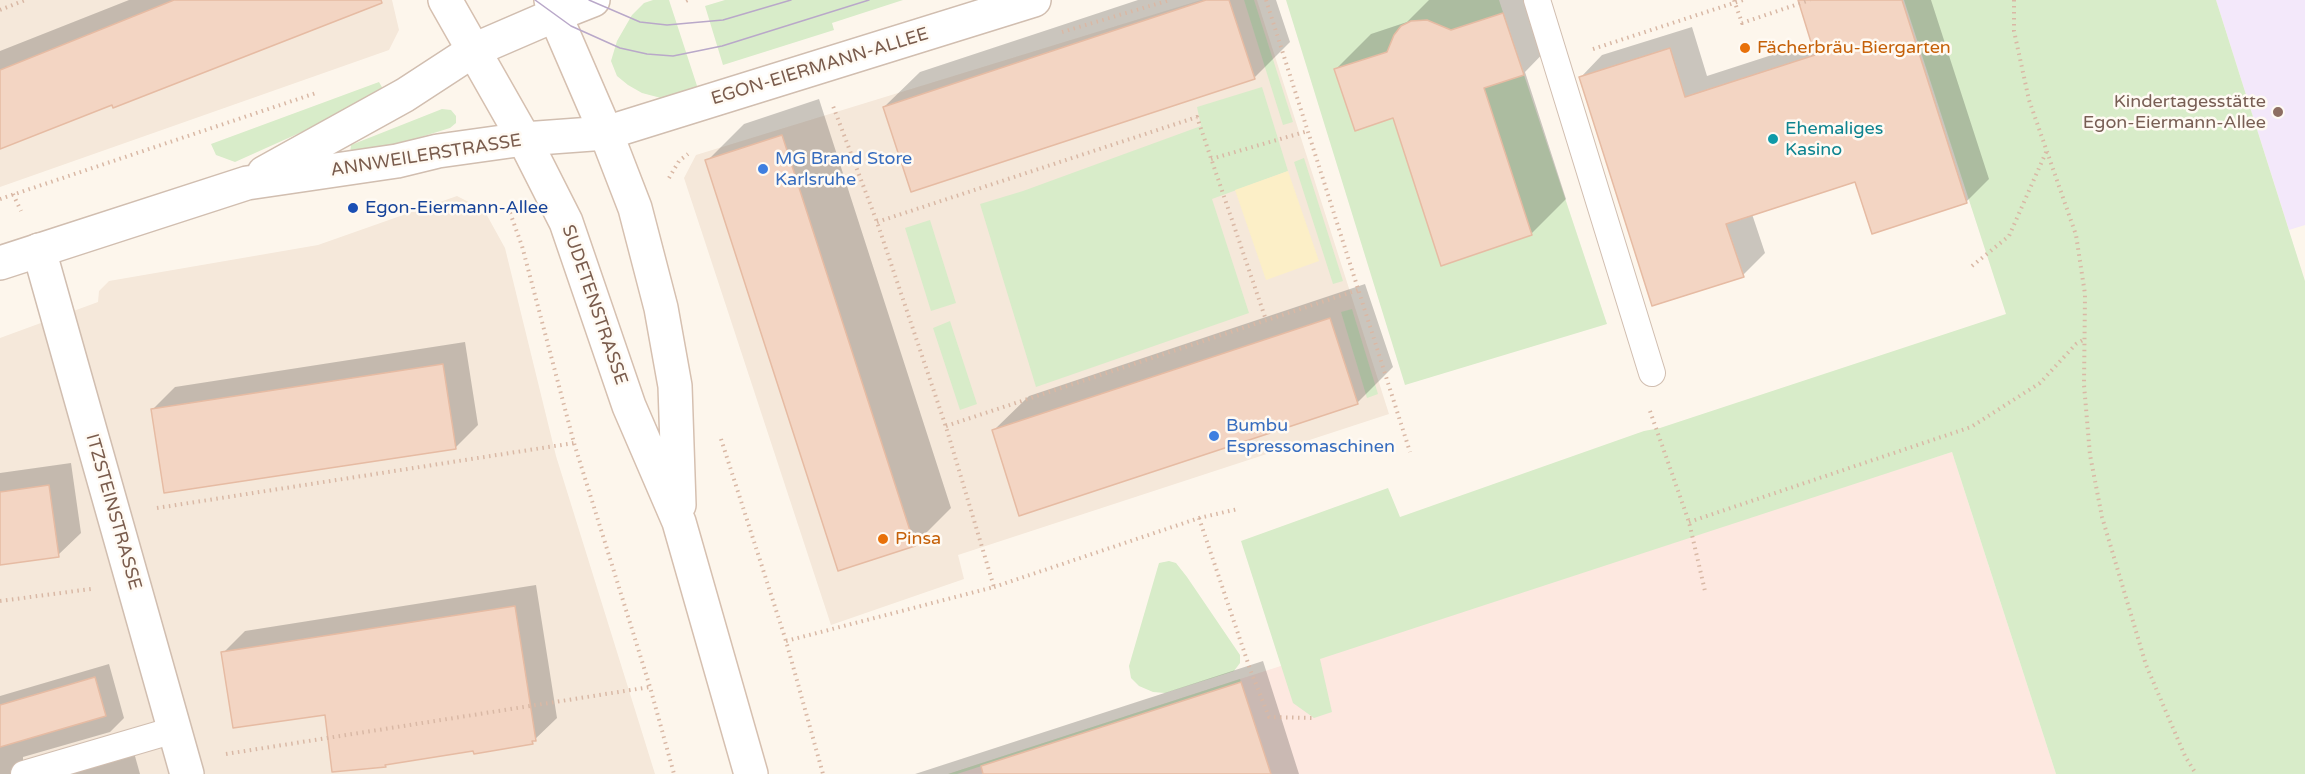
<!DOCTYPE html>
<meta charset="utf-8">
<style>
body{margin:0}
canvas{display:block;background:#fdf6ec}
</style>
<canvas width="2305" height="774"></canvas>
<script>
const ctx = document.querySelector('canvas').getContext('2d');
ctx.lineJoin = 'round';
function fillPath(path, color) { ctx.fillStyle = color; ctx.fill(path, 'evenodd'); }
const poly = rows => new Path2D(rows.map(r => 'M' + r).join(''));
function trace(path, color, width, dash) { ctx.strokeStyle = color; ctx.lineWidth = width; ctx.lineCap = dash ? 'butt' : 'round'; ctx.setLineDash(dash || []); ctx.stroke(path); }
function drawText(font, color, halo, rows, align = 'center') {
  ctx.font = font + ' "Varela Round",sans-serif'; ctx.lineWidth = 5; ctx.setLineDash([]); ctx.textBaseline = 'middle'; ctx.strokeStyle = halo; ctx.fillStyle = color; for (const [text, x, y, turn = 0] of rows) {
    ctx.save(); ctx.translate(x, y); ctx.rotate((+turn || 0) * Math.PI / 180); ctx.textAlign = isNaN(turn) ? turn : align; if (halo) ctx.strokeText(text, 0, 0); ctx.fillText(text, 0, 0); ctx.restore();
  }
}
const residential = poly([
 [0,0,392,0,399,30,389,50,0,187],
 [1201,0,1257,0,1389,414,958,555,964,579,831,625,684,178,696,155],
 [457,196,484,210,505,248,556,456,655,774,0,774,0,338,98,302,99,291,109,281,318,245]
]);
const commercial = poly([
 [1952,452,2056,774,948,774,1240,679]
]);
const education = poly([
 [2216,0,2305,0,2305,225,2289,230]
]);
const green = poly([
 [653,0,669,0,700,95,680,98,661,98,642,93,628,85,617,76,611,61,617,41,632,15,644,3],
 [725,0,903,0,832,23,834,30,723,65,705,6],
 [1244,0,1254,0,1293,122,1283,125],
 [1286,0,1499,0,1607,324,1405,385],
 [1904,0,2216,0,2305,281,2305,774,2056,774,1952,452,1320,659,1332,712,1314,718,1293,703,1241,541,1388,488,1400,517,1644,431,1660,428,2006,314],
 [379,82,383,89,344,113,235,162,216,155,211,144],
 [1262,87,1288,171,1212,199,1249,313,1036,387,980,204,1023,191,1201,126,1197,107],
 [442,109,451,110,456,116,456,123,450,128,356,157,350,154,351,145],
 [1304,158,1343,281,1333,284,1294,162],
 [930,220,956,303,931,311,905,228],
 [1352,309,1378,394,1367,398,1341,312],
 [950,321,977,404,960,410,933,328],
 [1169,561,1176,563,1187,577,1240,655,1240,663,1234,671,1228,673,1165,693,1153,692,1139,686,1131,678,1129,666,1159,563],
 [1240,679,1241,682,957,774,948,774]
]);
const sand = poly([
 [1288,171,1319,261,1266,280,1235,190]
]);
const shadow = poly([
 [129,0,379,0,0,147,0,51],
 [1138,0,1276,0,1290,42,1255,77,912,190,884,107,920,72],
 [1429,0,1545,0,1558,38,1525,72,1566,199,1531,234,1336,69,1371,34,1407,22],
 [1805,0,1931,0,1989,179,1967,201,1873,232,1856,180,1752,214,1765,253,1743,275,1580,78,1602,55,1692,27,1707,76,1812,42],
 [819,99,951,508,914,545,707,161,744,124],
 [1365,284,1393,367,1358,402,1020,514,993,431,1029,396],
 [465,342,478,425,455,448,153,409,175,387],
 [71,463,81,533,58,555,0,564,0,473],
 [536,585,557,718,532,742,475,749,387,763,385,765,326,713,223,653,245,631],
 [1263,661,1299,774,915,774],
 [109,664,124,718,110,732,23,757,23,763,33,774,0,774,0,696],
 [133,749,140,774,46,774]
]);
const building = poly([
 [174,0,381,0,382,3,113,108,112,105,0,149,0,70,174,0],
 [1206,0,1229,0,1255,79,911,192,883,107,1206,0],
 [1798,0,1902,0,1967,203,1872,234,1855,182,1726,224,1744,277,1652,306,1579,77,1670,48,1685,97,1815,55,1798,0],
 [1503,13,1524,75,1484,88,1532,235,1441,266,1393,118,1355,131,1334,69,1387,52,1394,35,1401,26,1411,21,1427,20,1451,30,1503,13],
 [782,135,915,546,838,571,705,160,782,135],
 [1330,318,1358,404,1019,516,992,430,1330,318],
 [443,364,456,449,164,493,151,409,443,364],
 [49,485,59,557,0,565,0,492,49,485],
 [515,606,536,741,532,741,533,744,474,754,473,751,385,765,386,767,332,772,325,715,233,728,221,652,515,606],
 [95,677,106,716,0,747,0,705,95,677],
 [1241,682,1271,774,983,774,981,766,1241,682]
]);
const path = poly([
 [1266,0,1410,452],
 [1734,0,1742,23,1810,0],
 [2014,0,2014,31,2029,100,2076,235,2085,294,2084,385,2090,455,2102,517,2146,665,2185,756,2196,774],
 [686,1,688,0],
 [0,10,25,0],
 [1062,32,1170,0],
 [1593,49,1743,0],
 [1211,159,1308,131],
 [669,178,679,161,688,154],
 [13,194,21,211],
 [0,199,316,93],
 [508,207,522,246,574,443,650,687,674,774],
 [877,222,1197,117,1266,320],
 [1972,266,2009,236,2047,150],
 [1650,411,1689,522,1705,591],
 [946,426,1358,290],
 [721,439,786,641,823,774],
 [157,508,574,443],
 [1199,518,1250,669,1269,717,1314,718],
 [1689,522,1971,427,2040,383,2076,344,2083,340],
 [994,587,1199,518,1238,509],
 [0,601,91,589],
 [786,641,994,587,946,427,877,222,833,106],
 [226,754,650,687]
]);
const service = poly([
 [1537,0,1652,373],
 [24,774,174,730]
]);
const minor = poly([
 [555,15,593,0],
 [606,133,1034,0],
 [39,250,187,774]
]);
const tertiary = poly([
 [264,173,405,95,474,50,555,15],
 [0,263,247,183,397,161,438,151,524,139,606,133]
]);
const secondary = poly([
 [445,0,524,139,566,222,629,406,679,522,751,774],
 [551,0,555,15,606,133,635,208,661,308,675,386,679,505]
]);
const tram = poly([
 [535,0,571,26,620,48,647,54,673,56,722,46,869,0],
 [589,0,640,22,667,25,723,20,791,0]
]);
const markers = [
 [1745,48,6,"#e8710a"],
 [2278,112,6,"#8d6e63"],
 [1773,139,6,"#0f9aa8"],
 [763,169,6,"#3f7fe0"],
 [353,208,6,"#1a4fb4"],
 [1214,436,6,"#3f7fe0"],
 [883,539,6,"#e8710a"]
];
const foodNames = [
 ["Fächerbräu-Biergarten",1757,48],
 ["Pinsa",895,539]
];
const streetNames = [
 ["EGON-EIERMANN-ALLEE",820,67,-17],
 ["ANNWEILERSTRASSE",426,156,-9],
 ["SUDETENSTRASSE",594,305,71],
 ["ITZSTEINSTRASSE",113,512,74]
];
const educationNames = [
 ["Kindertagesstätte",2266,102],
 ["Egon-Eiermann-Allee",2266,123]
];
const cultureNames = [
 ["Ehemaliges",1785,129],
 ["Kasino",1785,150]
];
const shopNames = [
 ["MG Brand Store",775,159],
 ["Karlsruhe",775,180],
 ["Bumbu",1226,426],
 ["Espressomaschinen",1226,447]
];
const transitNames = [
 ["Egon-Eiermann-Allee",365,208]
];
fillPath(residential, '#f5e8da');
fillPath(commercial, '#fde8e0');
fillPath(education, '#f3e8fa');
fillPath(green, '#d8ecc9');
fillPath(sand, '#fcefc7');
fillPath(shadow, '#0003');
fillPath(building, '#f3d5c3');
trace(building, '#e6bba3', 1.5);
trace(service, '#d1beb0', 28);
trace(minor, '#d1beb0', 36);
trace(tertiary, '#d1beb0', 36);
trace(secondary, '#d6c0b0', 36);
trace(path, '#d9b8a5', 4, [1.5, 4.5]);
trace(service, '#fff', 26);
trace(minor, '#fff', 33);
trace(tertiary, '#fff', 33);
trace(secondary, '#fff', 33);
trace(tram, '#b9a8c9', 1.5);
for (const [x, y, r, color] of markers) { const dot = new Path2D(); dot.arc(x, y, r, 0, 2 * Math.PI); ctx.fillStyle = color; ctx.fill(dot); trace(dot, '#fffaf3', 2); }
drawText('18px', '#c56008', '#fffaf3', foodNames, 'left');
drawText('18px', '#7a5c4d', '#fffaf3', streetNames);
drawText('18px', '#785e54', '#fffaf3', educationNames, 'right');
drawText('18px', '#0d838f', '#fffaf3', cultureNames, 'left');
drawText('18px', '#366cbe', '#fffaf3', shopNames, 'left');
drawText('18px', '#164399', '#fffaf3', transitNames, 'left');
</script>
